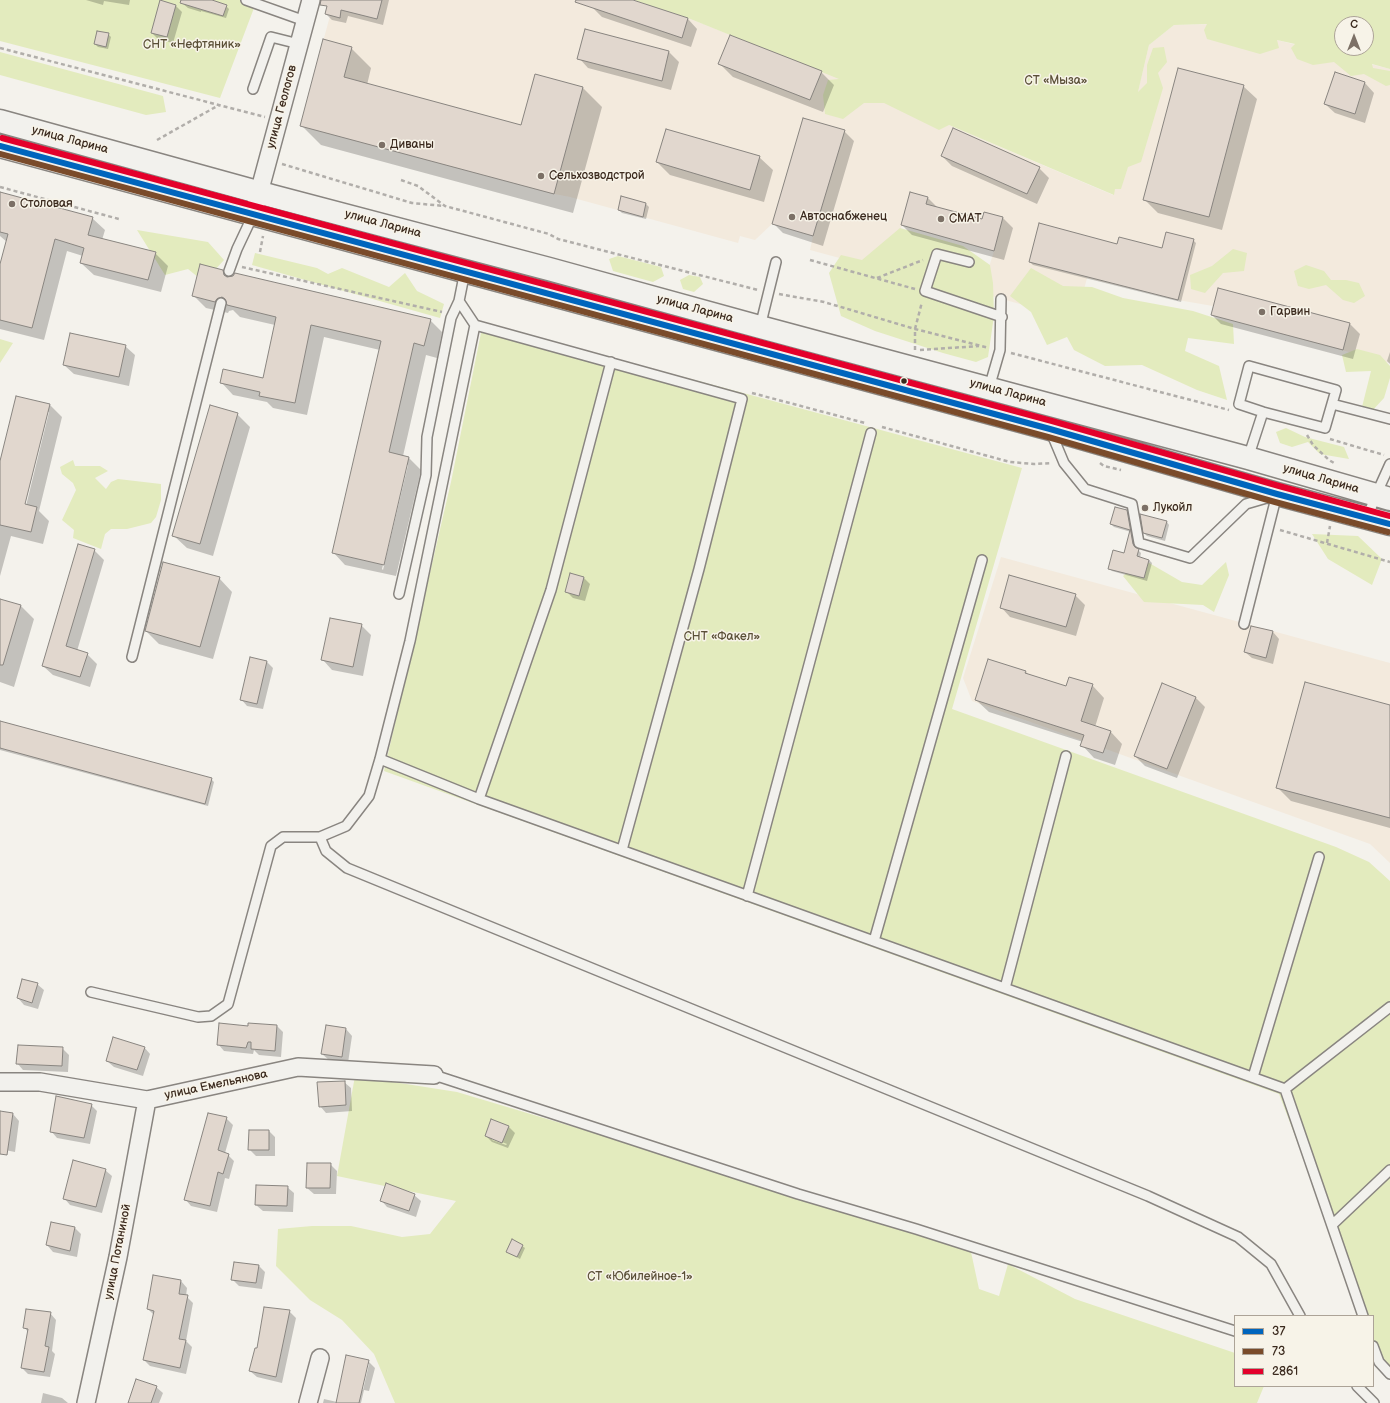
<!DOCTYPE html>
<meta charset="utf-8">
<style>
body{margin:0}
#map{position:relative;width:1390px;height:1403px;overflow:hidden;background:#f4f2ec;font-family:"Balsamiq Sans",sans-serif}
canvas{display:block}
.legend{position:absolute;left:1234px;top:1315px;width:140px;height:72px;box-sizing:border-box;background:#f7f3e8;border:1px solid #aca397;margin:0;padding:5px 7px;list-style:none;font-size:12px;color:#3b2a1e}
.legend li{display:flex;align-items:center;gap:8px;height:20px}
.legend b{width:20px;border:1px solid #aca397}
.north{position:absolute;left:1334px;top:16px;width:40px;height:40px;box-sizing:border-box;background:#f7f3e8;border:1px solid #aca397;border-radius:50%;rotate:0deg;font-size:11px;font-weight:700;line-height:16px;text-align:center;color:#3b2a1e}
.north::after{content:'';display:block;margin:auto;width:14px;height:18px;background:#7c7066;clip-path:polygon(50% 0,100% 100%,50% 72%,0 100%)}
</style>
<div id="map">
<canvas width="1390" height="1403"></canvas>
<ul class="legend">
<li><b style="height:5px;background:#0065bd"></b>37</li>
<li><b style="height:5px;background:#7a4b2a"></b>73</li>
<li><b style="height:5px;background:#e4002b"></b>2861</li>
</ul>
<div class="north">С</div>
</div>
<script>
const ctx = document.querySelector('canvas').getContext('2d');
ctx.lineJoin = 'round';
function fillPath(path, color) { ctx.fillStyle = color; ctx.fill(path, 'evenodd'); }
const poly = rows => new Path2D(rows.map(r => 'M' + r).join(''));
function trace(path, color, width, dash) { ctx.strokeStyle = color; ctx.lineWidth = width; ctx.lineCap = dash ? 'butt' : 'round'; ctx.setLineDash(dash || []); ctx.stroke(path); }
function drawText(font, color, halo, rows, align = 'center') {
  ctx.font = font + ' "Balsamiq Sans",sans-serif'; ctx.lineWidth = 3; ctx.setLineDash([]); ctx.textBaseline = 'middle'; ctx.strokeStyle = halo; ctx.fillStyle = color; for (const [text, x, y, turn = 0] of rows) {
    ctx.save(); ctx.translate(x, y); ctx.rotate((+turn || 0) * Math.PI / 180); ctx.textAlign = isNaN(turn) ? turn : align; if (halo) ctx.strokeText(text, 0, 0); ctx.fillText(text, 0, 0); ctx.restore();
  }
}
const built = poly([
 [335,0,633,0,688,18,822,71,1113,195,1149,45,1174,25,1215,24,1390,69,1390,363,1211,315,1213,306,1178,300,1087,278,1076,320,981,293,994,251,902,225,895,247,884,270,810,250,813,236,772,224,755,240,740,236,738,243,570,197,554,194,300,126,330,16,325,14,328,1],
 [1001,557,1390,663,1390,863,1370,844,972,701,963,678]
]);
const green = poly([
 [0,0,257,0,220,98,0,41],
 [633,0,1390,0,1390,69,1372,64,1373,68,1390,71,1390,85,1386,86,1364,74,1351,76,1334,62,1313,65,1297,59,1291,48,1295,44,1277,40,1279,48,1260,54,1207,39,1204,30,1207,24,1174,25,1149,45,1138,92,1147,83,1147,65,1153,48,1164,47,1167,62,1158,73,1163,88,1141,162,1128,167,1121,189,1115,189,1114,195,949,125,939,130,884,103,864,103,843,119,825,114,823,95,828,80,839,79,688,18],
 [1342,24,1366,24,1366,48,1342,48],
 [0,52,163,96,166,112,146,115,0,75],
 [900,228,963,246,990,265,993,283,994,316,988,357,976,362,943,353,875,331,841,316,829,273,841,255,862,260],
 [137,230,208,242,224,260,204,282,188,269,165,275],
 [1233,249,1247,253,1244,271,1223,273,1205,293,1191,289,1190,275,1212,266],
 [255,253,317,268,328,274,342,268,389,287,405,273,417,291,444,304,440,318,252,265],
 [618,256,661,267,664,276,653,282,613,271,609,259],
 [1306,265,1324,271,1331,280,1346,280,1359,283,1365,296,1354,303,1343,300,1326,285,1309,289,1298,286,1294,271],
 [1031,268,1063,286,1092,287,1123,298,1193,311,1233,324,1234,344,1188,338,1185,351,1219,366,1227,400,1197,390,1142,365,1105,366,1074,350,1067,337,1047,345,1031,312,1010,296],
 [689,275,700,277,703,284,694,292,683,289,680,280],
 [483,323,1022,468,952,709,1336,847,1369,862,1390,881,1390,1374,1385,1368,1373,1338,1373,1316,1364,1316,1279,1094,384,771,451,482],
 [0,339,13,343,0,363],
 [1357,349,1380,355,1390,366,1390,378,1384,398,1372,411,1362,407,1371,371,1346,372,1342,355],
 [1286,428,1305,437,1344,447,1349,459,1320,454,1308,442,1292,447,1280,443,1276,432],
 [73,460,75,466,100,466,108,471,95,478,106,489,111,482,118,479,161,484,161,500,156,517,151,523,127,529,111,529,105,534,101,549,73,538,74,530,62,520,76,490,73,483,62,474,60,467],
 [1312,534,1358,536,1382,559,1372,585,1328,559],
 [1144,560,1182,582,1202,585,1226,562,1229,575,1214,612,1203,605,1144,602,1123,576],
 [355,1076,457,1092,798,1194,971,1252,979,1289,999,1296,1008,1264,1075,1299,1235,1353,1235,1386,1264,1386,1257,1403,395,1403,374,1354,342,1320,310,1300,276,1266,278,1229,312,1226,351,1226,402,1237,430,1234,456,1201,337,1176]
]);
const shadow = poly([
 [86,0,130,0,129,5,104,1,103,5],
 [183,0,205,0,226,6,229,9,226,18,201,11,201,12,188,8,182,3],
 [336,0,389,0,383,25,348,16,346,23,332,20,326,14],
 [595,0,630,0,688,19,697,29,691,47,602,17,592,7],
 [176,6,182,12,173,43,158,39,152,33],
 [586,30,669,52,679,62,671,90,588,68,579,58],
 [108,34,111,37,108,49,98,47,95,44],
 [351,48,371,68,367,85,522,127,582,87,602,107,573,213,321,145,301,125],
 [719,63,821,72,834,85,823,112,733,77],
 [1365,83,1374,93,1365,123,1335,113,1325,104],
 [1243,86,1257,99,1222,230,1158,213,1144,199],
 [844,131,854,141,823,246,783,233,773,223],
 [942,156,1039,168,1049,178,1037,204,952,166],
 [759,157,773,170,764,202,670,175,657,162],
 [622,198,646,204,649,207,646,219,622,213,619,210],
 [928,198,938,208,983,220,985,213,1003,218,1013,228,1004,260,912,235,902,225],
 [0,200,92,218,105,230,102,240,155,253,168,266,161,292,94,275,81,263,83,256,67,251,44,340,0,329,0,268,7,242,0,236],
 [1193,240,1196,243,1181,302,1033,265,1030,262,1163,250],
 [223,271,229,277,430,320,442,332,437,358,426,355,403,456,408,457,421,470,396,576,345,565,333,552,380,350,324,337,307,415,273,408,267,402,233,395,221,382,264,379,275,325,240,317,233,310,229,311,228,313,206,308,193,295],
 [406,465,408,465,383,570,382,569],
 [1212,315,1350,324,1360,334,1353,359,1221,324],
 [125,346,135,355,129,386,74,374,64,365],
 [1390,352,1390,364,1387,361],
 [49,404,62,417,39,511,49,521,43,544,11,536,0,576,0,465],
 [46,412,49,412,25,510,23,509],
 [237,414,250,427,213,556,187,548,173,535],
 [1127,511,1130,514,1136,548,1141,553,1140,558,1149,560,1152,563,1147,581,1112,571,1109,568,1124,554,1131,532,1114,527,1111,524],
 [1167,522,1169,525,1165,541,1147,536,1144,533],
 [94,550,104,560,77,651,87,654,97,664,90,687,53,675,43,666],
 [219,578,232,592,213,659,159,644,146,631],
 [584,578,590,584,585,601,573,598,566,591],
 [1075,595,1085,605,1076,636,1010,617,1001,607],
 [0,600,21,606,34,619,14,687,0,682],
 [361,625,371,635,363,676,332,670,323,660],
 [1273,632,1279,639,1273,664,1252,658,1245,652],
 [251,658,267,662,273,668,263,709,247,706,241,699],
 [1026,672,1030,676,1067,688,1092,685,1104,698,1095,727,1110,731,1122,744,1115,765,1094,758,1082,745,1083,742,989,712,976,700],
 [1195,697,1205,707,1177,778,1145,766,1135,756],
 [1390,706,1390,828,1291,801,1277,787],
 [0,722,211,779,214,782,208,806,0,750],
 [37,984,44,990,38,1009,24,1005,18,998],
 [277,1026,283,1032,281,1057,259,1055,254,1050,253,1054,224,1051,218,1044,248,1027],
 [326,1026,346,1029,352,1036,348,1063,329,1060,322,1054],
 [144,1047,150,1054,143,1076,114,1067,107,1061],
 [62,1048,69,1055,68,1072,23,1070,17,1063],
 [344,1082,351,1088,352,1111,326,1113,320,1106],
 [91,1105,97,1111,90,1144,57,1138,51,1131],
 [0,1112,13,1114,19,1121,15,1152,0,1149],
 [226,1118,233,1125,225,1153,228,1155,234,1161,229,1179,225,1178,217,1212,191,1206,185,1199],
 [508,1126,515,1133,508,1148,492,1142,486,1136],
 [492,1138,507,1144,506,1145,492,1140],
 [269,1131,275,1137,275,1156,256,1156,249,1149],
 [330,1164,337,1171,336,1194,314,1194,307,1188],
 [105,1170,112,1176,102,1213,70,1205,64,1198],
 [287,1187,294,1193,293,1212,263,1211,256,1205],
 [414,1195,421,1201,416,1217,387,1207,381,1200],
 [75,1228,81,1234,77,1257,53,1252,47,1245],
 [522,1246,525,1248,520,1259,507,1252],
 [258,1265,265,1272,262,1289,239,1286,232,1279],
 [154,1276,181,1281,187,1288,186,1296,193,1303,186,1341,192,1347,186,1374,150,1366,144,1360,154,1315,148,1309],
 [289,1311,296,1318,282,1383,257,1377,250,1371,258,1350],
 [50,1313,56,1320,52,1351,55,1354,50,1377,28,1374,22,1368,28,1332,24,1327],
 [368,1361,375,1368,369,1391,364,1390,361,1403,323,1403,324,1399,337,1402],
 [367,1364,369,1364,363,1390,361,1390],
 [156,1387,163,1393,159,1403,132,1403],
 [43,1393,62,1398,68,1403,41,1403]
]);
const building = poly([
 [160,0,176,5,167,37,151,33,160,0],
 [181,0,212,0,227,5,223,16,180,3,181,0],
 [321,0,382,0,377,19,341,10,340,18,325,14,327,6,320,5,321,0],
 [576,0,633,0,688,18,682,38,575,2,576,0],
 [585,29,669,51,662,81,577,59,585,29],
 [97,31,109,33,106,47,94,44,97,31],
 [730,35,822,71,810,100,718,64,730,35],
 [323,39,352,47,344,77,521,125,535,74,583,87,554,194,300,126,323,39],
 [1178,68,1244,85,1209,217,1143,200,1178,68],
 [1335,72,1365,82,1355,114,1324,104,1335,72],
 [803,118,845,130,813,236,772,224,803,118],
 [953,128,1040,167,1027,194,941,156,953,128],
 [666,129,760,156,750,190,656,162,666,129],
 [0,192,93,217,88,235,156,252,148,280,80,263,84,248,55,239,32,328,0,320,0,264,8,234,0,232,0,192],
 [910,192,928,197,926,204,982,219,984,212,1003,217,994,251,901,225,910,192],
 [621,196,646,203,643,217,618,210,621,196],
 [1039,223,1117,244,1119,237,1162,248,1166,232,1194,239,1178,300,1029,262,1039,223],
 [200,264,223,270,224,275,227,277,233,276,235,273,431,319,424,346,414,343,389,452,409,457,384,565,332,553,381,341,311,325,295,403,259,396,260,392,220,383,223,369,263,378,276,317,227,305,225,299,222,297,217,299,215,302,192,296,200,264],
 [1218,288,1350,323,1343,350,1211,315,1218,288],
 [70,333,126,345,119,377,63,365,70,333],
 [16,396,50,404,25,504,37,507,31,532,0,525,0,461,16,396],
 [210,405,238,413,200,544,172,536,210,405],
 [1115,507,1127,510,1133,544,1135,547,1139,549,1137,556,1149,560,1144,578,1108,569,1113,550,1124,553,1130,530,1110,524,1115,507],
 [1140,514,1167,521,1162,538,1143,533,1140,514],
 [78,544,95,549,66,646,88,653,80,677,42,666,78,544],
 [163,562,220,577,200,647,145,631,163,562],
 [570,573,584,577,579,596,565,592,570,573],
 [1009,575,1076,594,1066,627,1000,608,1009,575],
 [0,599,21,605,3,665,0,665,0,599],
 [330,618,362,624,353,667,321,660,330,618],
 [1251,626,1273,631,1266,658,1244,652,1251,626],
 [250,657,267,661,257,704,240,700,250,657],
 [988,659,1026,671,1025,673,1066,686,1069,677,1093,684,1081,721,1111,731,1103,753,1080,746,1084,735,975,700,988,659],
 [1305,682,1390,705,1390,818,1276,788,1305,682],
 [1162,683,1196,697,1167,769,1134,756,1162,683],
 [0,721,212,778,205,804,0,748,0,721],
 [22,979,38,983,32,1003,17,998,22,979],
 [219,1023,248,1026,248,1023,277,1025,275,1051,251,1049,251,1042,248,1042,246,1048,217,1045,219,1023],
 [326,1025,346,1028,342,1057,321,1054,326,1025],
 [113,1037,145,1047,137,1070,106,1061,113,1037],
 [18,1045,63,1047,62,1066,16,1064,18,1045],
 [345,1081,346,1105,319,1107,317,1082,345,1081],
 [56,1096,92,1104,84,1138,50,1132,56,1096],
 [0,1111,13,1113,7,1155,0,1154,0,1111],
 [208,1113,227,1117,218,1150,229,1154,223,1174,218,1172,210,1206,184,1200,208,1113],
 [491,1119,509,1126,502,1143,485,1136,491,1119],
 [249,1130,269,1130,269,1150,248,1150,249,1130],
 [73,1160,106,1169,96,1207,63,1199,73,1160],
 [307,1163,331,1163,330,1188,306,1188,307,1163],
 [386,1183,415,1194,409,1211,380,1201,386,1183],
 [256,1185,288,1186,287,1206,255,1205,256,1185],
 [51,1222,75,1227,70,1251,46,1245,51,1222],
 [512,1239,523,1245,517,1257,506,1252,512,1239],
 [234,1262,259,1265,256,1283,231,1280,234,1262],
 [153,1275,181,1280,179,1294,188,1295,179,1339,186,1340,180,1368,143,1360,154,1311,147,1309,153,1275],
 [264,1307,290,1310,276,1377,249,1371,255,1348,257,1348,264,1307],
 [26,1309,51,1312,45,1346,49,1347,44,1372,21,1368,28,1329,23,1328,26,1309],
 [346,1355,369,1360,359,1403,336,1403,346,1355],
 [136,1379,157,1386,151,1403,128,1403,136,1379]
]);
const path = poly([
 [0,48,265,117],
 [157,140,219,105],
 [282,164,412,203,444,206],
 [401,180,418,186,445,206,549,234,558,239,758,290],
 [0,187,119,219],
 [260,252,263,236],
 [810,260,915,289],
 [242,267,442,312],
 [877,278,923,260],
 [779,294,824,302,915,329,989,348],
 [915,350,915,329,922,302],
 [920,350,979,346],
 [1011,353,1229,410],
 [752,393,865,423],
 [882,427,1010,462,1034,464,1052,463],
 [1307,435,1313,445,1329,460,1334,463],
 [1330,439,1384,455],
 [1100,463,1104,466,1121,470],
 [1280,530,1390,562],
 [1327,543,1330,526]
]);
const lane = poly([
 [246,0,305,21],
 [253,89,271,37,299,44],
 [969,262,937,254,925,291,1002,317],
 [229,271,237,249,253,215],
 [475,325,742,399,699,569,622,850],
 [760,327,776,262],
 [1249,366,1336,390,1325,428,1263,412,1239,404,1249,366],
 [989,388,1000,350,1001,299],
 [1332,404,1390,419],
 [1051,432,1064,463,1085,489,1132,504,1139,543,1190,558,1246,504,1270,497],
 [1248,458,1263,412],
 [1367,518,1376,495,1390,464],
 [399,594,426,475,427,437,451,318,459,301],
 [1244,624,1277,494],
 [132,657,221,303],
 [380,759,479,799,1285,1089],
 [479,799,551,590,611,362],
 [320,837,326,851,347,868,1148,1196,1238,1237,1271,1264,1300,1316],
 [747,896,871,433],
 [874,941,982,560],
 [1005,988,1066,756],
 [91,992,198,1017,211,1016,228,1004,271,846,283,837,320,837,346,826,369,796,380,759,410,641,475,325,459,301,465,271],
 [434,1075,798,1194,916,1229,1235,1331],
 [1253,1077,1319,857],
 [1285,1089,1363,1316],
 [1285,1089,1390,1007],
 [1332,1225,1390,1170],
 [1373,1346,1379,1362,1390,1374],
 [1357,1386,1374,1403]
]);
const street = poly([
 [253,215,311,0],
 [0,1082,40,1082,147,1100,298,1067,434,1075],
 [86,1403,118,1257,147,1100],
 [308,1403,320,1358]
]);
const primary = poly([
 [0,121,272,196,549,269,760,327,1248,458,1390,499],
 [0,146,1050,429,1277,494,1390,524]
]);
const bus1 = poly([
 [0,146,1050,429,1277,494,1390,524]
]);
const bus2 = poly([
 [0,154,1048,437,1275,502,1388,532]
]);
const bus3 = poly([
 [2,138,1052,421,1279,486,1390,516]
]);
const markers = [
 [382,145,4,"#7c7066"],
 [541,176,4,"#7c7066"],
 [12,204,4,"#7c7066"],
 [792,217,4,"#7c7066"],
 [941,219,4,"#7c7066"],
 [1262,312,4,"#7c7066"],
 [904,381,3.5,"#3b2a1e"],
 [1145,508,4,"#7c7066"]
];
const parkNames = [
 ["СНТ «Нефтяник»",192,45],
 ["СТ «Мыза»",1056,81],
 ["СНТ «Факел»",722,637],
 ["СТ «Юбилейное-1»",640,1277]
];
const streetNames = [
 ["улица Геологов",282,107,-75],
 ["улица Ларина",70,140,15],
 ["улица Ларина",383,224,15],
 ["улица Ларина",695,309,15],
 ["улица Ларина",1008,393,15],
 ["улица Ларина",1321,479,16],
 ["улица Емельянова",216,1085,-12],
 ["улица Потаниной",118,1252,-79]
];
const poiNames = [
 ["Диваны",390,145],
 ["Сельхозводстрой",549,176],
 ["Столовая",20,204],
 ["Автоснабженец",800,217],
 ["СМАТ",949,219],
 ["Гарвин",1270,312],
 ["Лукойл",1153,508]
];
fillPath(built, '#f3eadd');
fillPath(green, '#e3ebbe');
fillPath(shadow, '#0003');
fillPath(building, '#e1d7ce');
trace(building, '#898580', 1);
trace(lane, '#898580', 12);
trace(street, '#898580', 20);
trace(primary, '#898580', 25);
trace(path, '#b1aeaa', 2.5, [4, 3]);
trace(lane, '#f2f1ed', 9);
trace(street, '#f2f1ed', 17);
trace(primary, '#f2f1ed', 22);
trace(bus1, '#0065bd', 6);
trace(bus2, '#7a4b2a', 6);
trace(bus3, '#e4002b', 6);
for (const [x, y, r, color] of markers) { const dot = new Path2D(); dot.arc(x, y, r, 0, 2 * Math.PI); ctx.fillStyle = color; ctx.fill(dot); trace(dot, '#f7f3e8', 1.5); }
drawText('12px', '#5a4f37', '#f7f3e8', parkNames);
drawText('12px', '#3b2a1e', '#f7f3e8', streetNames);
drawText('12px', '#3b2a1e', '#f7f3e8', poiNames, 'left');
</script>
